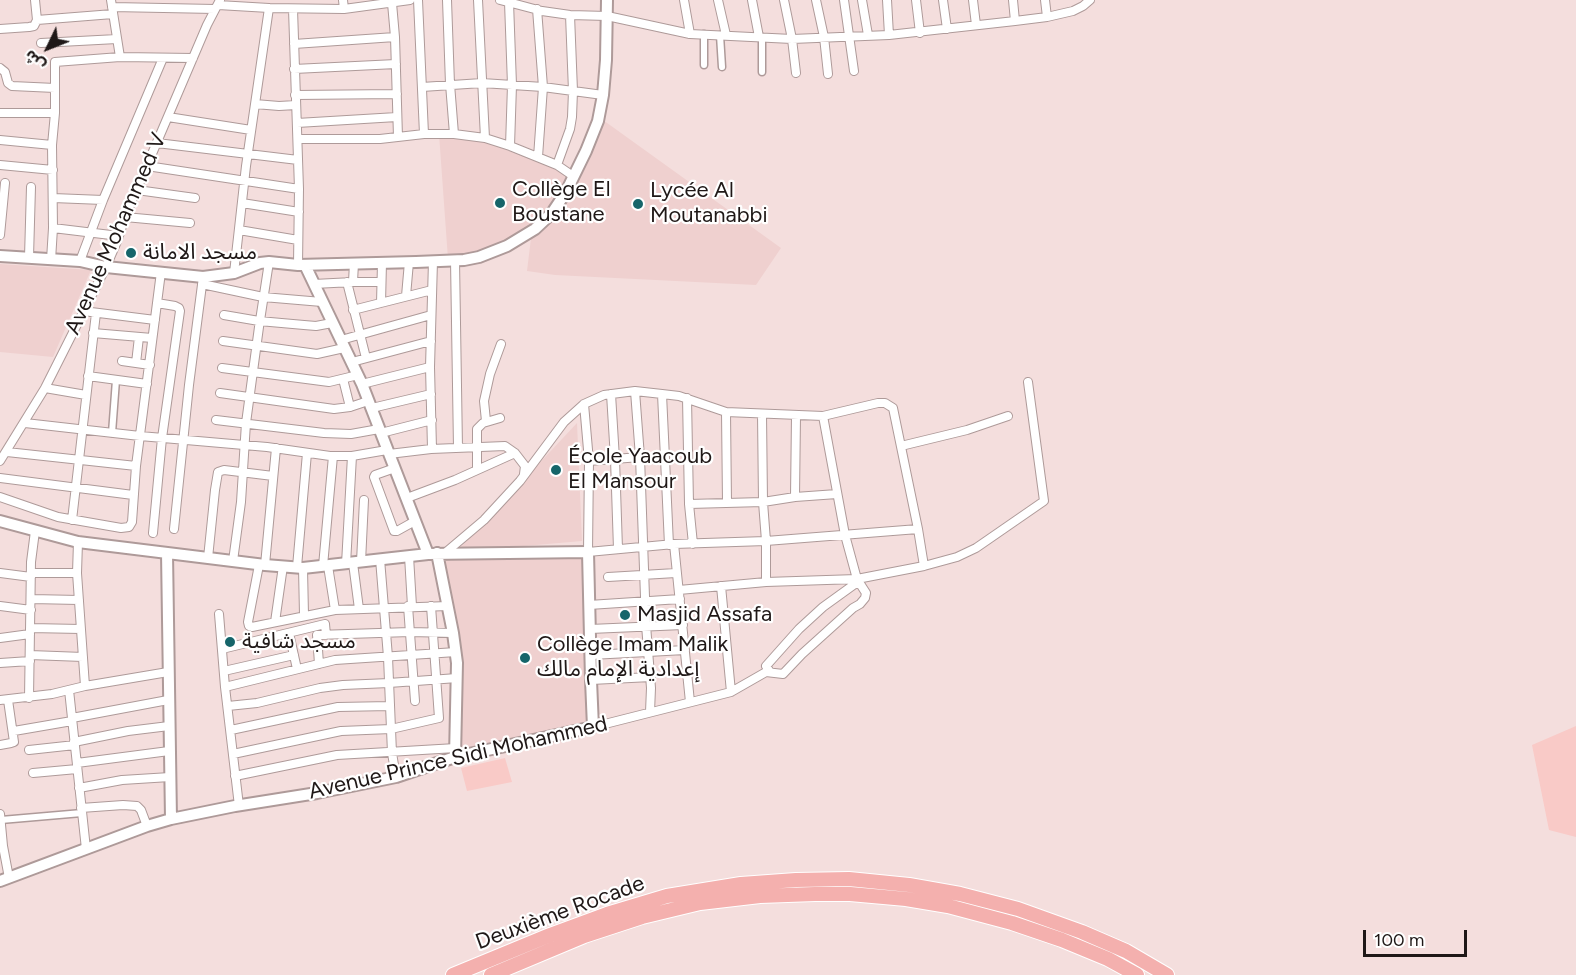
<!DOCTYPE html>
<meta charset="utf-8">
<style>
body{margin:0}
#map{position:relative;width:1576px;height:975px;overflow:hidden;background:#f4dedd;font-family:Figtree,"Noto Sans Arabic",sans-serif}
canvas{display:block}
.north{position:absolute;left:18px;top:18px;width:60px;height:60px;-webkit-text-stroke:4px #fff;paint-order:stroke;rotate:227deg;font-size:16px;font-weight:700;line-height:24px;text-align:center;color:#1f1817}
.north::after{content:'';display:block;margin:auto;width:21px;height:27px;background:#1f1817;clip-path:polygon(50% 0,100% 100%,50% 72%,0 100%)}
.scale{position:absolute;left:1363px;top:930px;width:104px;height:27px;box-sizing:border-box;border:3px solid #1f1817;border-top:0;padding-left:8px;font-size:18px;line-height:21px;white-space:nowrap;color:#1f1817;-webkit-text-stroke:4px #fff;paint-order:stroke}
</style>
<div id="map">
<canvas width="1576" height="975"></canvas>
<div class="north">ش</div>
<div class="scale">100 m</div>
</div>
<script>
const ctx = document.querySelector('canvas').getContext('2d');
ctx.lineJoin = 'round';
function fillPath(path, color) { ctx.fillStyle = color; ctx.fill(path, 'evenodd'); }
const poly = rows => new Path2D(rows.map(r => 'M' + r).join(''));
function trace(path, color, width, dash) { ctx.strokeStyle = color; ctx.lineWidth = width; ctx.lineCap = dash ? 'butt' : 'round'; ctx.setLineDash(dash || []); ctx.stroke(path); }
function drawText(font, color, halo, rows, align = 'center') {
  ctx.font = font + ' Figtree,"Noto Sans Arabic",sans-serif'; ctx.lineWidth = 4.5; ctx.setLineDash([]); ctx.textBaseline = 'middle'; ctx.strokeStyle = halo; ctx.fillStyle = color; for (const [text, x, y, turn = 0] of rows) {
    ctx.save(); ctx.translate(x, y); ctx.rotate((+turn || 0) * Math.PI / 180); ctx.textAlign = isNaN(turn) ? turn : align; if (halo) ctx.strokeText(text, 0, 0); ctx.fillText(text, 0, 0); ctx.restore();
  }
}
const built = poly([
 [596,115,781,248,756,285,555,275,527,271,532,230,493,251,448,259,439,134,488,143,573,175],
 [0,264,91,270,53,357,0,352],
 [577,423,582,541,466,551,583,553,596,722,456,757,457,663,437,552,457,551]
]);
const green = poly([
 [1576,726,1576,837,1549,830,1532,745],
 [505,758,512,782,467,791,461,768]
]);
const pedestrian = poly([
 [720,35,722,67],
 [704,65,704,34],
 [762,72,762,37],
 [112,433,116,380],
 [1,820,82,813]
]);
const minor = poly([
 [111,0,120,57],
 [343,0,344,9],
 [418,0,424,134],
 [447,0,450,84,454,134],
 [478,0,485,138],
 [500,0,542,11,570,15,607,16,690,34,792,39,889,35,1015,21,1047,17,1073,11,1083,6,1090,0],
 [684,0,690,34],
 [718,0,726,35],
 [752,0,759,37],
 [784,0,792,39,796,73],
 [816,0,824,37,828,74],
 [844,0,854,71],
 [862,0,868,35],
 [887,0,889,35],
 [916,0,920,33],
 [943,0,947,29],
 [973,0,976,25],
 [1013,0,1015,21],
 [1045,0,1047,17],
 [509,2,512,85,510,146],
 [392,3,395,37,398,137],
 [218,5,269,8,344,9,410,0],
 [112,7,215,9],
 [293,9,299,189,298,265],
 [537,9,543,87,538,157],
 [37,20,113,14],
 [0,29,29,27,34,26,37,20,35,0],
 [41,43,117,39],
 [294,44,395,37],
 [0,68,5,72,8,83,12,86,55,88],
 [294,69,396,64],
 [422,87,482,83,543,87,603,95],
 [295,95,397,94],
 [255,104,279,106,296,105],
 [0,113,55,113],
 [168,117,251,130],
 [297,123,397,117],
 [298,139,380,139,424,134,454,134,485,138,510,146,557,165,573,176],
 [0,140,52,145],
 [157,143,298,160],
 [0,165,53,170],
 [557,165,570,129,572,117,573,91,570,15],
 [147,166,299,189],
 [137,190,195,198],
 [53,198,103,200],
 [242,203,299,212],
 [125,217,190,223],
 [53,228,119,236],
 [239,230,298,240],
 [0,235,5,183],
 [29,257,31,187],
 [51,260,53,228,52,145,55,113,55,62,120,57,193,58],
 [455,260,458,448],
 [80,261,103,200,163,58],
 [234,273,246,166,269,8],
 [347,282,366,358],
 [353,282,380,282],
 [202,284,263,297,322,302],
 [314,284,353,282,354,263],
 [406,296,409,262],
 [381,303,382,263],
 [353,310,432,290],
 [83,311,155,320],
 [224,315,259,321,304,325,316,326,332,323],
 [93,333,152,338],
 [341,340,431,315],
 [223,341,317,354,344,348],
 [122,361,150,365],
 [352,362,431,341],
 [136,363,139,337],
 [222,368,329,382,358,375],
 [88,376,147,384],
 [343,379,350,407],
 [362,384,430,367],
 [45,388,86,395],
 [635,391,640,457,646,625,651,688,650,712],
 [220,393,334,409,350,407,368,401],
 [611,394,615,459,618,549],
 [662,394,679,396,726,412],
 [687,398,689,504],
 [584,404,589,461,588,552,674,544,766,541,918,529,924,566],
 [372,408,431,394],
 [762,414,763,502,766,541,766,582],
 [216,420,324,433,351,434,379,429],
 [486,421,484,401,490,374,501,344],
 [25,423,140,436,267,447,330,456,352,456,387,450],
 [381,433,432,420],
 [901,446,967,430,1008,416],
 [432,449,430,367,433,261],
 [7,452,136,466],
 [389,454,431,449,505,446,515,453,525,466,524,474],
 [0,461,45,388,106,267,118,239,125,217,207,25,220,0],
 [589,461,640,457],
 [395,468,375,475,374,477,394,531,397,531,415,521],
 [477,470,477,429,483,423,500,418],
 [0,478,133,495],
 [0,497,58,517,121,528,129,527,132,522,136,466,161,272],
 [795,497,796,416],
 [407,498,455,480,515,453],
 [727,503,726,412,823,416,878,403,885,403,893,408,918,529],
 [72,520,96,313],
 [174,529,189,385,203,277],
 [153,533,162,438,180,311,179,308,175,306,157,303],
 [78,542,77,573,85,686],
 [674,544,690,702],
 [693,544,689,504,763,502,795,497,837,494],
 [445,553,484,520,520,481,564,422,584,404,604,395,635,391,662,394,669,545],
 [409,556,412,606],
 [208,558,215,490,218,472,224,470,273,476],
 [380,559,388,657,392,753,396,777],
 [233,561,241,502,246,423,259,327,269,262],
 [361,562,364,500],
 [353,563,359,609],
 [346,564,352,456],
 [259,565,248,622,249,626,252,627,335,610,448,606],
 [265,565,276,448],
 [323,566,333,456],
 [328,566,335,610],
 [297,567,307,453],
 [303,568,304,615],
 [0,573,31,577],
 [31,573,77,573],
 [608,577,676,573],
 [721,586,731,692],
 [679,590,766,582,857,579,924,566,957,557,976,548,1044,501,1028,382],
 [31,599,79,600],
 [589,605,680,599],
 [0,606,31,610],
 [408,606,415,701],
 [219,614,225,687,239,806],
 [275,622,283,566],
 [30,628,81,629],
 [590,629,683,625],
 [289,633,297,669],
 [0,638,30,634],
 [222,649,325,624,326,635],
 [30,655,83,657],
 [591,655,685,650],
 [0,663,30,661],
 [319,664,317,635,410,632,453,633],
 [224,671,294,655],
 [770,672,766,666,799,629,823,607,859,581],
 [591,680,651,677],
 [225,687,335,660,456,652],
 [69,690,86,849],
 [29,698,31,562,35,531],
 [0,700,52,694,85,686,168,672],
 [228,706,257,703,320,688,343,685,389,683,457,678],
 [72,718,168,700],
 [593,727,731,692,766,672,783,674,802,654,853,608,860,604,865,598,866,593,857,579,845,535,823,416],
 [231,730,338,707,390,706],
 [14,731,72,721],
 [74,742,128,731,169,726],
 [0,745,11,743,14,742,8,700],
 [29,750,75,745],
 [233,754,341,731,391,729,439,718,431,606],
 [77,763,169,751],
 [33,773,77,769],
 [235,776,337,755,456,748],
 [79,788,122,780,170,777],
 [81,808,123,805,137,806,141,810,147,826],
 [0,814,3,846,9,878]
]);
const tertiary = poly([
 [0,256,80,261,106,267,203,277,234,273,260,263,269,262,298,265,416,262,464,260,479,257,507,246,535,229,552,213,566,192,586,151,598,121,603,95,606,60,607,0],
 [305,265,362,384,428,554],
 [0,521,78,542,265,565,303,568,428,554,588,552,591,680,593,727,455,757,396,777,317,793,235,806,171,819,147,826,0,881],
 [167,553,171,819],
 [437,553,453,633,457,663,455,757]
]);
const trunk = poly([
 [453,975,550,935,607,914,667,896,741,884,796,880,849,879,909,885,960,894,1018,909,1082,932,1126,951,1167,975],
 [491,975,584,936,642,917,700,903,760,896,815,894,850,894,906,899,948,906,1012,923,1062,940,1108,959,1137,975]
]);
const markers = [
 [500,203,6,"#16656a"],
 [638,204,6,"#16656a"],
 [131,253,6,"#16656a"],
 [556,470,6,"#16656a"],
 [625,615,6,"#16656a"],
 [230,642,6,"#16656a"],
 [525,658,6,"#16656a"]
];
const poiNames = [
 ["Collège El",512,190],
 ["Boustane",512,215],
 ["Lycée Al",650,191],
 ["Moutanabbi",650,216],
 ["مسجد الامانة",143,253],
 ["École Yaacoub",568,457],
 ["El Mansour",568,482],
 ["Masjid Assafa",637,615],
 ["مسجد شافية",242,642],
 ["Collège Imam Malik",537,645],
 ["إعدادية الإمام مالك",537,670]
];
const streetNames = [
 ["Avenue Mohammed V",116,234,-66],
 ["Avenue Prince Sidi Mohammed",458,758,-13],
 ["Deuxième Rocade",560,913,-20]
];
fillPath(built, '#efd0cf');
fillPath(green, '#f9cac7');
trace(pedestrian, '#ae9a99', 9);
trace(minor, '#ae9a99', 10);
trace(tertiary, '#ae9a99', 14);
trace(trunk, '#fff', 16);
trace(pedestrian, '#fff', 6);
trace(minor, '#fff', 8);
trace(tertiary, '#fff', 10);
trace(trunk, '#f4b0ae', 14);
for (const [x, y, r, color] of markers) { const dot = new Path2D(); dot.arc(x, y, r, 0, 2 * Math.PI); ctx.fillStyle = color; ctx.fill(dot); trace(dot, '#fff', 2); }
drawText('22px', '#1f1817', '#fff', poiNames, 'left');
drawText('22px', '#1f1817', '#fff', streetNames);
</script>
